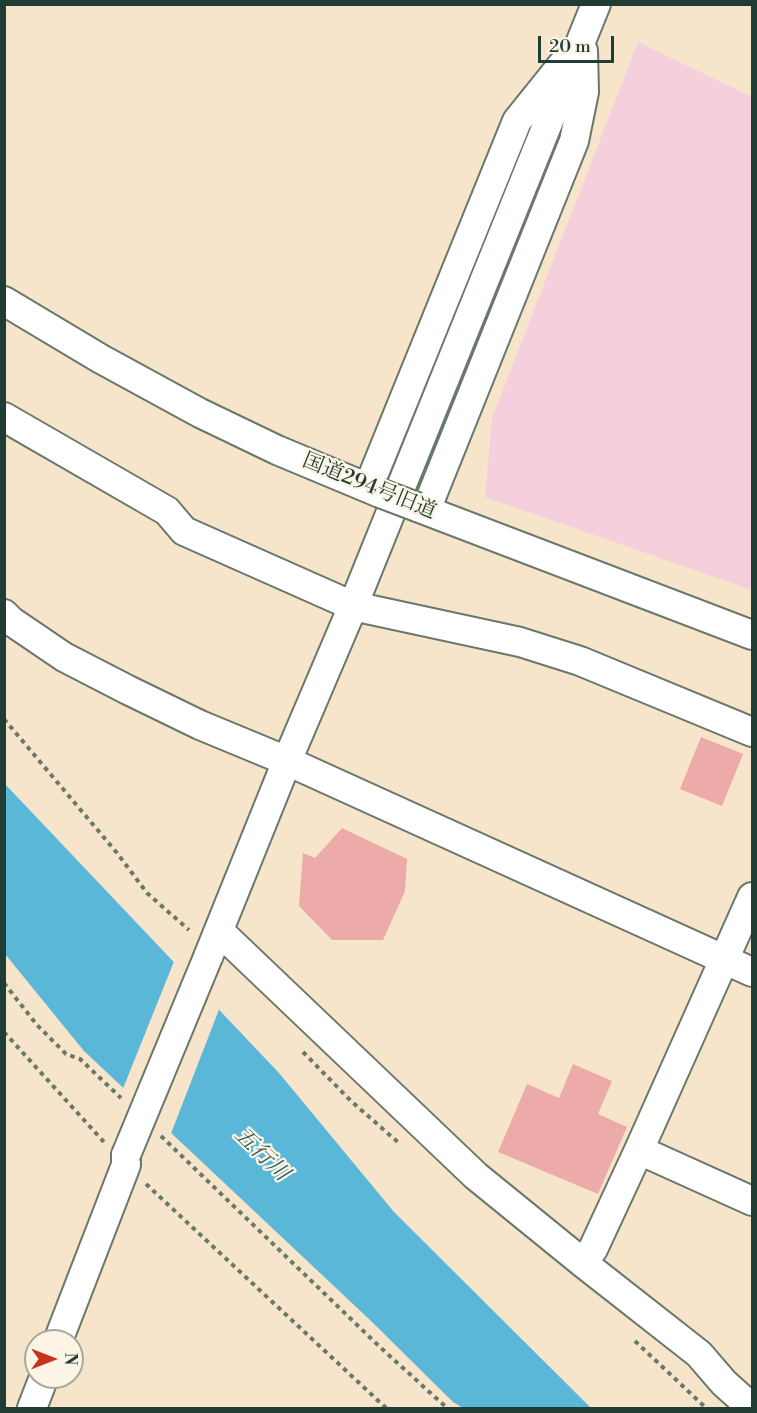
<!DOCTYPE html>
<meta charset="utf-8">
<style>
body{margin:0}
#map{position:relative;width:757px;height:1413px;overflow:hidden;background:#f6e5cb;font-family:"Libre Bodoni",serif}
canvas{display:block}
.frame{position:absolute;inset:0;border:6px solid #1f3d34;pointer-events:none}
.north{position:absolute;left:24px;top:1329px;width:60px;height:60px;box-sizing:border-box;background:#fcf5e5;border:2px solid #a4ab9e;border-radius:50%;rotate:90deg;font-size:16px;font-weight:700;line-height:24px;text-align:center;color:#1f3d34}
.north::after{content:'';display:block;margin:auto;width:21px;height:27px;background:#c8321e;clip-path:polygon(50% 0,100% 100%,50% 72%,0 100%)}
.scale{position:absolute;left:538px;top:36px;width:76px;height:27px;box-sizing:border-box;border:3px solid #1f3d34;border-top:0;padding-left:8px;font-size:18px;line-height:21px;white-space:nowrap;color:#1f3d34;-webkit-text-stroke:4px #fcf5e5;paint-order:stroke}
</style>
<div id="map">
<canvas width="757" height="1413"></canvas>
<div class="frame"></div>
<div class="north">N</div>
<div class="scale">20 m</div>
</div>
<script>
const ctx = document.querySelector('canvas').getContext('2d');
ctx.lineJoin = 'round';
function fillPath(path, color) { ctx.fillStyle = color; ctx.fill(path, 'evenodd'); }
const poly = rows => new Path2D(rows.map(r => 'M' + r).join(''));
function trace(path, color, width, dash) { ctx.strokeStyle = color; ctx.lineWidth = width; ctx.lineCap = dash ? 'butt' : 'round'; ctx.setLineDash(dash || []); ctx.stroke(path); }
function drawText(font, color, halo, rows, align = 'center') {
  ctx.font = font + ' "Libre Bodoni","Noto Serif JP",serif'; ctx.lineWidth = 4.5; ctx.setLineDash([]); ctx.textBaseline = 'middle'; ctx.strokeStyle = halo; ctx.fillStyle = color; for (const [text, x, y, turn = 0] of rows) {
    ctx.save(); ctx.translate(x, y); ctx.rotate((+turn || 0) * Math.PI / 180); ctx.textAlign = isNaN(turn) ? turn : align; if (halo) ctx.strokeText(text, 0, 0); ctx.fillText(text, 0, 0); ctx.restore();
  }
}
const built = poly([
 [638,42,752,97,752,590,485,497,492,418]
]);
const water = poly([
 [4,783,279,1073,394,1212,591,1408,463,1408,453,1402,370,1320,84,1051,5,954]
]);
const pier = poly([
 [175,959,220,1007,170,1136,122,1091]
]);
const building = poly([
 [701,737,743,754,722,806,680,789],
 [342,828,407,859,405,891,383,940,332,940,299,906,303,853,315,858],
 [573,1064,612,1081,598,1114,627,1127,598,1194,498,1152,527,1084,559,1098]
]);
const path = poly([
 [4,719,117,853,147,893,189,930],
 [4,983,37,1025,66,1054,80,1059,121,1098],
 [4,1032,104,1142],
 [303,1052,351,1101,400,1144],
 [161,1136,381,1348,447,1408],
 [146,1184,386,1408],
 [635,1341,706,1408]
]);
const minor = poly([
 [4,301,101,359,200,413,277,450,380,493],
 [4,417,167,511,184,531,353,606,520,642,580,661,752,732],
 [368,488,517,121,562,65],
 [417,507,752,635],
 [426,510,574,141,584,92,583,51],
 [4,614,11,621,64,657,128,690,200,725,287,761,752,972],
 [219,931,476,1176,583,1263,699,1354,724,1383,752,1408],
 [208,957,287,761,353,606,596,4],
 [639,1150,752,1201],
 [583,1263,593,1249,639,1150,752,897],
 [58,1341,126,1165,126,1155],
 [32,1408,44,1377]
]);
const minorBridge = poly([
 [380,493,417,507],
 [126,1155,208,957]
]);
const streetNames = [
 ["国道294号旧道",369,487,22]
];
const waterNames = [
 ["五行川",261,1155,44]
];
fillPath(built, '#f5cfdb');
fillPath(water, '#5ab7d8');
fillPath(pier, '#f6e5cb');
fillPath(building, '#ecaaa8');
trace(minor, '#6a7869', 32);
trace(path, '#6a7869', 4, [4.5, 4.5]);
trace(minor, '#fff', 28);
trace(minorBridge, '#6a7869', 32, []);
trace(minorBridge, '#fff', 28);
drawText('21px', '#1f3d34', '#fcf5e5', streetNames);
drawText('italic 22px', '#2e5c5d', '#fcf5e5', waterNames);
</script>
